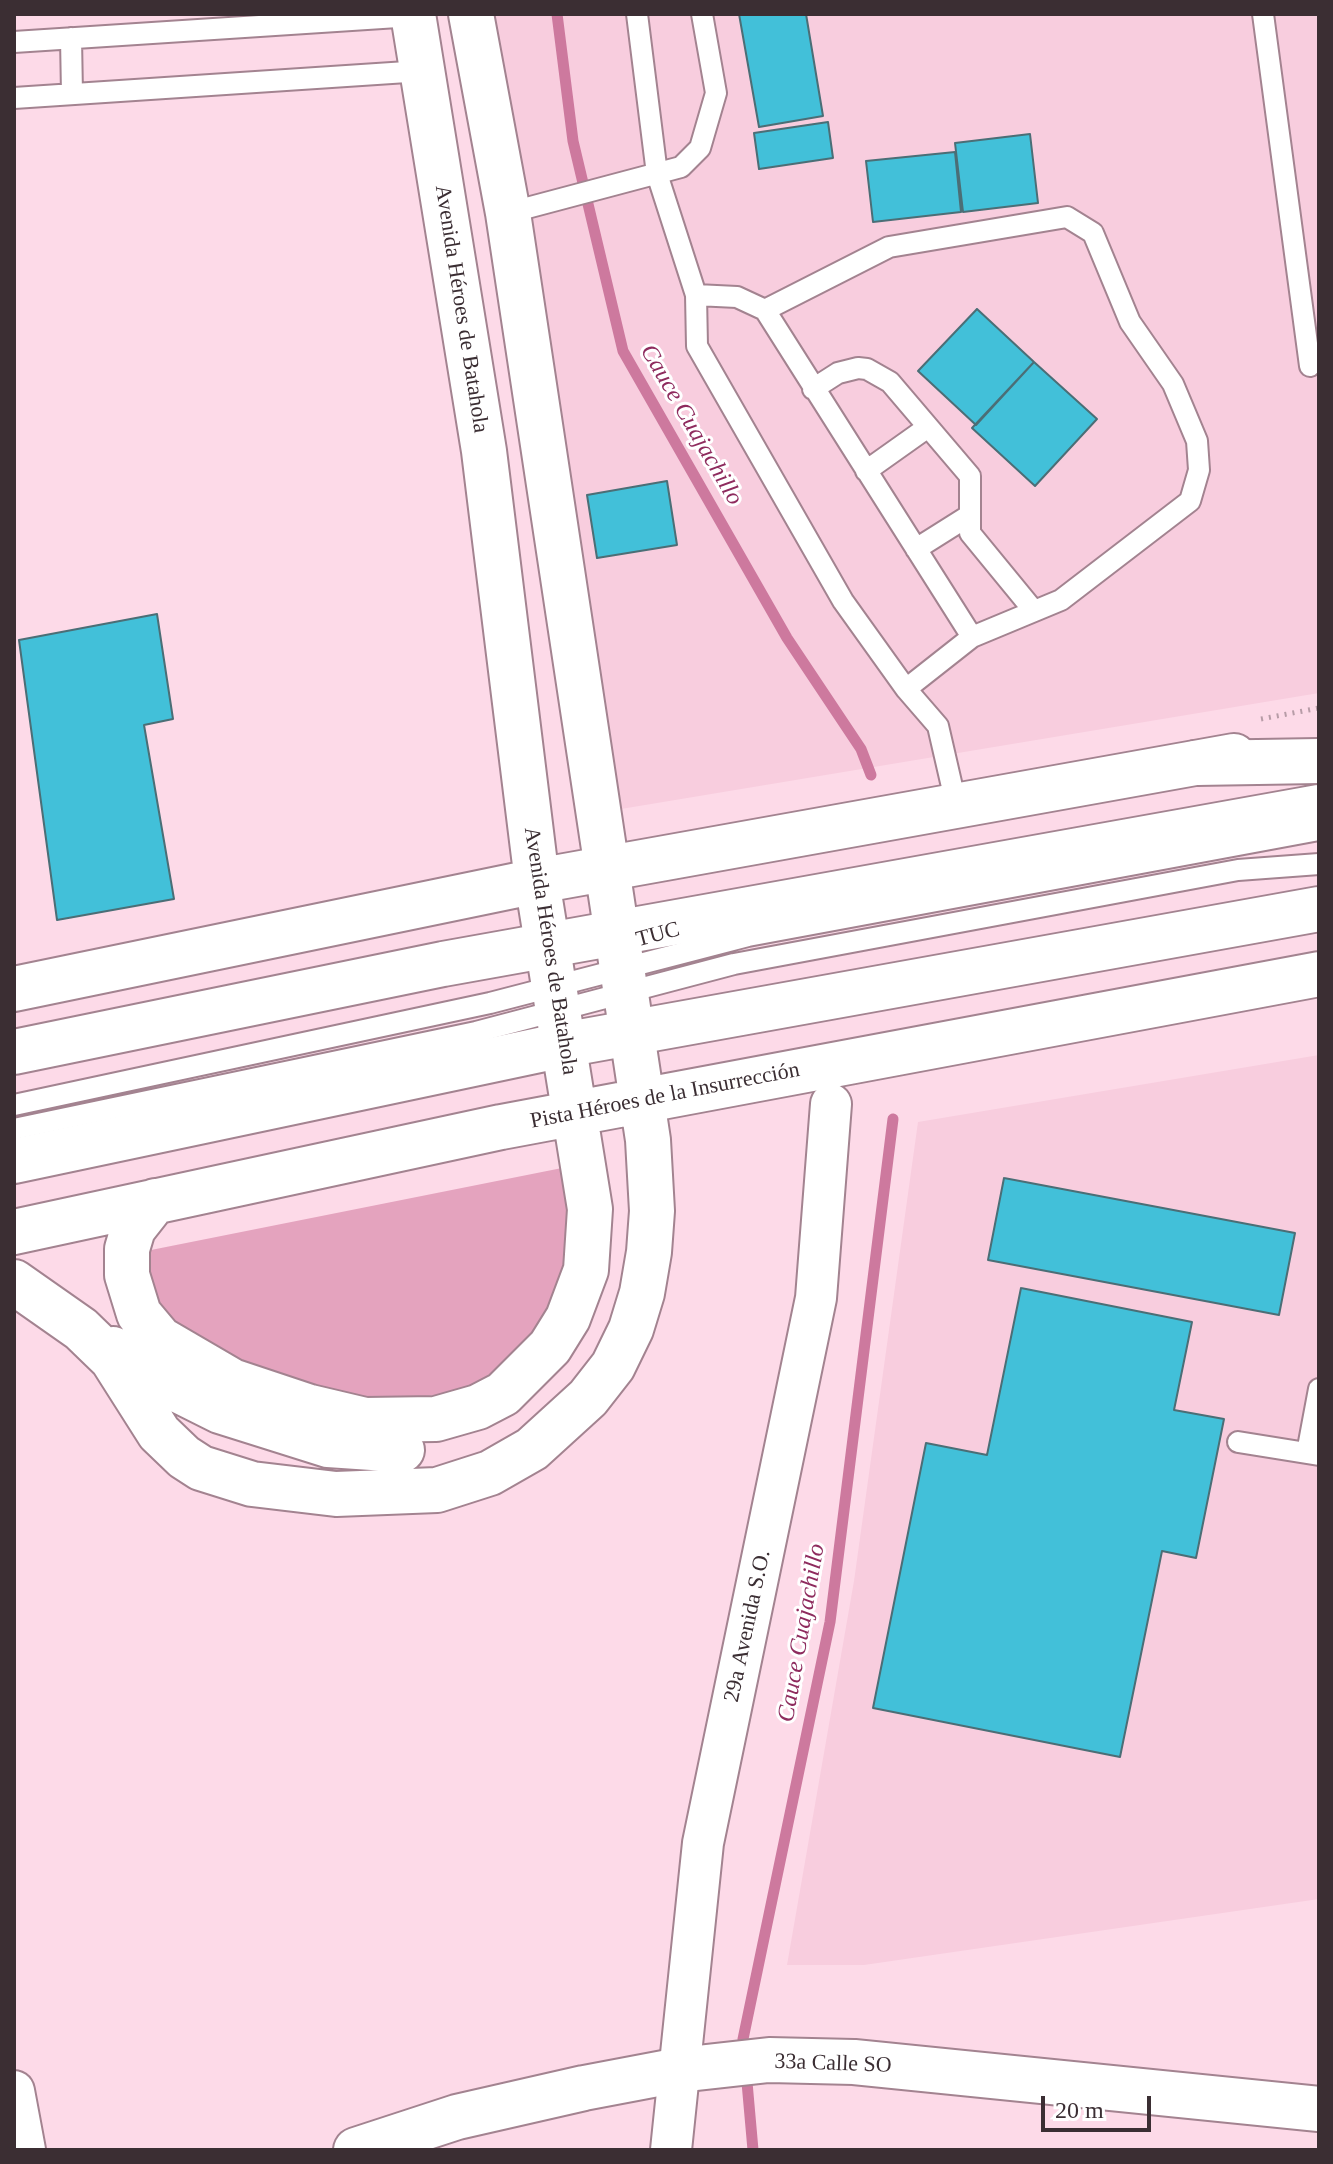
<!DOCTYPE html>
<meta charset="utf-8">
<style>
body{margin:0}
#map{position:relative;width:1333px;height:2164px;overflow:hidden;background:#fddae8;font-family:Georgia,serif}
canvas{display:block}
.frame{position:absolute;inset:0;border:16px solid #3b2e33;pointer-events:none}
.scale{position:absolute;left:1041px;top:2096px;width:110px;height:36px;box-sizing:border-box;border:4px solid #3b2e33;border-top:0;padding-left:10px;font-size:24px;line-height:28px;white-space:nowrap;color:#3b2e33;-webkit-text-stroke:6px #fff;paint-order:stroke}
</style>
<div id="map">
<canvas width="1333" height="2164"></canvas>
<div class="frame"></div>
<div class="scale">20 m</div>
</div>
<script>
const ctx = document.querySelector('canvas').getContext('2d');
ctx.lineJoin = 'round';
function fillPath(path, color) { ctx.fillStyle = color; ctx.fill(path, 'evenodd'); }
const poly = rows => new Path2D(rows.map(r => 'M' + r).join(''));
function trace(path, color, width, dash) { ctx.strokeStyle = color; ctx.lineWidth = width; ctx.lineCap = dash ? 'butt' : 'round'; ctx.setLineDash(dash || []); ctx.stroke(path); }
function drawText(font, color, halo, rows, align = 'center') {
  ctx.font = font + ' Georgia,serif'; ctx.lineWidth = 6; ctx.setLineDash([]); ctx.textBaseline = 'middle'; ctx.strokeStyle = halo; ctx.fillStyle = color; for (const [text, x, y, turn = 0] of rows) {
    ctx.save(); ctx.translate(x, y); ctx.rotate((+turn || 0) * Math.PI / 180); ctx.textAlign = isNaN(turn) ? turn : align; if (halo) ctx.strokeText(text, 0, 0); ctx.fillText(text, 0, 0); ctx.restore();
  }
}
const built = poly([
 [490,14,1319,14,1319,693,621,809],
 [1319,1055,1319,1899,864,1965,787,1965,854,1581,918,1122]
]);
const green = poly([
 [562,1168,574,1231,551,1317,506,1369,461,1393,367,1401,252,1370,166,1323,150,1296,146,1251]
]);
const stream = poly([
 [557,14,573,141,623,351,787,638,861,749,871,775],
 [744,2054,743,2039,830,1622,893,1119],
 [746,2071,753,2150]
]);
const building = poly([
 [739,14,806,14,823,116,759,127,739,14],
 [828,122,833,158,759,169,754,133,828,122],
 [1030,134,1038,203,963,212,955,143,1030,134],
 [955,152,961,212,873,222,866,161,955,152],
 [977,309,1034,362,976,425,918,371,977,309],
 [1034,362,1097,419,1035,486,972,428,1034,362],
 [667,481,677,545,597,558,587,495,667,481],
 [157,614,173,719,144,725,174,899,57,920,19,640,157,614],
 [1004,1178,1295,1233,1279,1315,988,1260,1004,1178],
 [1021,1288,1192,1322,1174,1410,1224,1419,1196,1558,1162,1551,1120,1757,873,1708,926,1443,987,1455,1021,1288]
]);
const path = poly([
 [1261,719,1319,708]
]);
const lane = poly([
 [637,14,657,174,696,295,697,346,843,601,906,689,938,726,956,804],
 [1263,14,1310,366],
 [71,38,72,94],
 [14,42,413,16],
 [14,98,422,71],
 [508,213,681,167,700,148,716,93,702,14],
 [696,295,737,297,765,310,972,637],
 [765,310,889,247,1067,217,1093,233,1130,322,1173,384,1197,441,1199,470,1190,501,1061,600,972,637,906,689],
 [813,389,838,373,858,368,867,369,890,382,970,476,970,533,1034,611],
 [866,471,928,427],
 [916,549,970,515],
 [14,1105,490,1003,748,936,1319,830],
 [14,1129,476,1032,734,964,1238,870,1319,864],
 [1238,1442,1319,1455],
 [1307,1453,1319,1389]
]);
const street = poly([
 [14,2091,25,2150],
 [671,2150,703,1843,816,1298,831,1104]
]);
const secondary = poly([
 [14,989,537,881,1234,756],
 [155,1201,133,1229,127,1249,127,1275,139,1314,160,1339,232,1381,310,1407,365,1420,436,1419,478,1407,503,1394,550,1347,568,1318,586,1270,590,1209,537,881,484,451,413,14],
 [14,1232,501,1127,1319,974],
 [14,1282,81,1329,112,1359,159,1433,184,1457,201,1468,252,1484,336,1494,437,1490,490,1473,532,1449,588,1398,613,1366,631,1329,642,1293,649,1252,652,1211,648,1140,508,213,471,14],
 [113,1349,180,1391,220,1411,328,1445,402,1450],
 [356,2150,457,2117,584,2088,679,2070,769,2060,854,2062,1319,2109]
]);
const primary = poly([
 [1196,763,1319,761],
 [14,1052,443,964,1319,807],
 [14,1161,563,1045,1319,909]
]);
const streetNames = [
 ["Avenida Héroes de Batahola",461,309,81],
 ["TUC",658,935,-15],
 ["Avenida Héroes de Batahola",550,951,81],
 ["Pista Héroes de la Insurrección",665,1096,-11],
 ["29a Avenida S.O.",748,1626,-78],
 ["33a Calle SO",833,2064,2]
];
const waterNames = [
 ["Cauce Cuajachillo",691,425,60],
 ["Cauce Cuajachillo",802,1633,-80]
];
fillPath(built, '#f8cdde');
fillPath(green, '#e4a3be');
trace(stream, '#cd799e', 11);
fillPath(building, '#42c0d9');
trace(building, '#4b6e76', 2);
trace(lane, '#a38390', 24);
trace(street, '#a38390', 44);
trace(secondary, '#a38390', 48);
trace(primary, '#a38390', 48);
trace(path, '#b79ca7', 5, [2, 6]);
trace(lane, '#fff', 20);
trace(street, '#fff', 40);
trace(secondary, '#fff', 44);
trace(primary, '#fff', 44);
drawText('22px', '#3b2e33', '#fff', streetNames);
drawText('italic 24px', '#8e2b5e', '#fff', waterNames);
</script>
